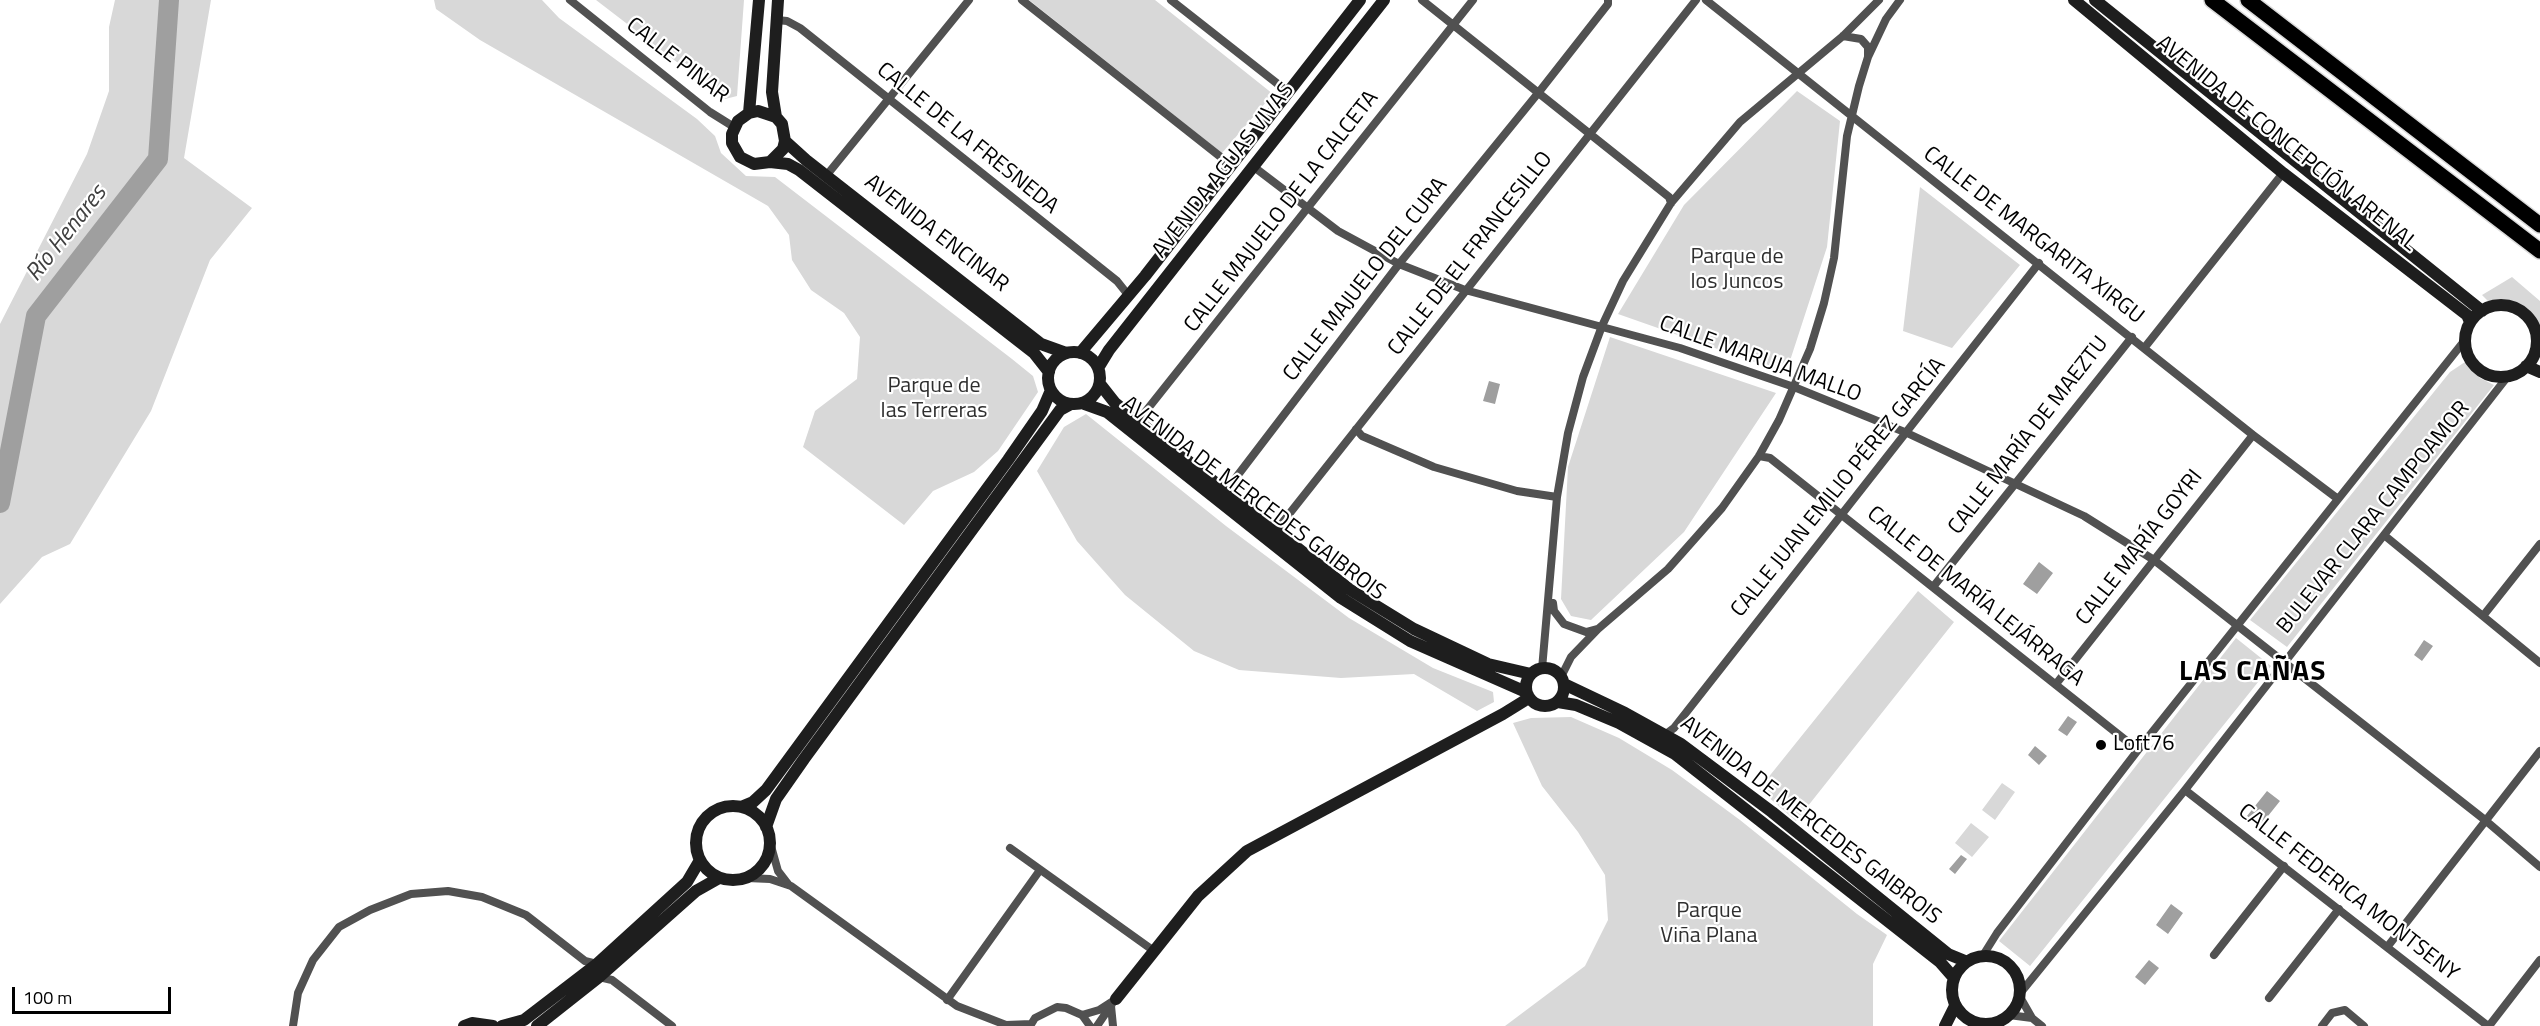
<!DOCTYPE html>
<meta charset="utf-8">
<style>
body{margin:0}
#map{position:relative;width:2540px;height:1026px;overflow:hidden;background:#fff;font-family:"Titillium Web",sans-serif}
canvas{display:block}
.scale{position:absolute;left:12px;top:987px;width:159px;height:27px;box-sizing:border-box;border:3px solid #000;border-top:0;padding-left:8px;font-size:18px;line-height:21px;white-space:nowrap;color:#000;-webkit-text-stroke:4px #fff;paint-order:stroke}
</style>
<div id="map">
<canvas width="2540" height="1026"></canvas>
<div class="scale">100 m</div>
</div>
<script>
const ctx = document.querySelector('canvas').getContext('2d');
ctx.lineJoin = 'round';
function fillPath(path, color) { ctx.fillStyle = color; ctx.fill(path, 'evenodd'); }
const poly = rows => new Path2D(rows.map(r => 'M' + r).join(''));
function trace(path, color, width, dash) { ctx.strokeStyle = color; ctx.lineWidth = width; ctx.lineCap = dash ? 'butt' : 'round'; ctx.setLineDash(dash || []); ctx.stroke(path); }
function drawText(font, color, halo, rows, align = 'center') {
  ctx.font = font + ' "Titillium Web",sans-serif'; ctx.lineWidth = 4.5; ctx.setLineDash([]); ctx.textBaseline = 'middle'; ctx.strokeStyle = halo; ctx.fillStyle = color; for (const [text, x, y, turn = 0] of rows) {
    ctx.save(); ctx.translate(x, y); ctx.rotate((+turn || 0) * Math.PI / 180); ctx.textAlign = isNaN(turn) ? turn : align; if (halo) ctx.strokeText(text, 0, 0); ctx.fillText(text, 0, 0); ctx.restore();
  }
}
const green = poly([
 [115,0,211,0,184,158,252,208,210,260,151,411,70,544,42,557,0,604,0,324,87,154,109,91,109,27],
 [434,0,542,0,559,18,697,119,715,136,721,153,746,176,775,177,1012,359,1033,376,1038,392,998,451,974,472,933,491,904,525,803,447,815,411,857,379,860,337,844,313,811,290,792,260,789,235,768,206,480,40,436,9],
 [596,0,744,0,737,96,725,99],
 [1029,0,1155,0,1273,94,1222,153],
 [1797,91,1840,121,1827,247,1786,373,1618,314,1684,205],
 [1920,187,2020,265,1952,348,1903,331],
 [2512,277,2540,301,2540,327,2524,306,2489,302,2482,295],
 [1610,337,1776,393,1684,532,1591,620,1571,616,1561,599,1568,467],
 [2465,362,2480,378,2494,385,2287,647,2250,620,2450,372],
 [1086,414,1226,526,1349,618,1433,668,1493,692,1494,702,1477,711,1414,674,1341,678,1239,670,1194,651,1125,595,1077,541,1037,471,1064,427],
 [1918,591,1954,622,1796,821,1759,789],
 [2236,638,2271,666,2030,966,1999,941],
 [1571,717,1619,738,1672,770,1740,820,1857,914,1887,935,1873,964,1873,1026,1505,1026,1585,966,1608,920,1605,875,1578,832,1542,786,1513,723,1531,718],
 [2002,783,2015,792,1995,820,1982,810],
 [1971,823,1989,837,1972,857,1955,843]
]);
const water = poly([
 [1489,381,1500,384,1495,404,1483,401],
 [2039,562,2053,573,2037,594,2023,584],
 [2424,640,2433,646,2422,661,2414,655],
 [2068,716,2077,722,2067,736,2058,730],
 [2035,746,2047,756,2039,765,2028,755],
 [2267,791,2280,801,2260,826,2247,816],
 [1961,855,1967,859,1955,874,1949,869],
 [2171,904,2183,913,2168,934,2156,925],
 [2149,960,2159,968,2145,985,2135,977]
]);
const river = poly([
 [0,503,36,316,158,159,169,0]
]);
const street = poly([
 [570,0,710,112,734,127],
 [1022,0,1222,158,1229,167],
 [1171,0,1288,92],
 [1422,0,1669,197,1671,203],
 [1706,0,2253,435,2338,499],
 [777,20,787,21,800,28,1117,281,1129,296],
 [1843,36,1861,39,1868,47,1868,56],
 [1254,167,1338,231,1399,264,1465,290,1680,348,1794,387,1907,433,2084,516,2154,560,2485,820,2540,867],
 [826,176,969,0],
 [2145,347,2283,173],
 [1138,421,1473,0],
 [1356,429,1362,436,1434,467,1517,491,1557,497],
 [1759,456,1770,458,2138,750],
 [1228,494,1231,484,1399,264,1539,92,1608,4,1608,0],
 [1279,533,1282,523,1696,0],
 [2384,535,2540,663],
 [1933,587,2132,337],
 [1553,603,1554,611,1564,624,1586,632,1597,629],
 [2483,616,2540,544],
 [1542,669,1557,497,1568,433,1583,377,1602,326,1623,281,1671,203,1740,122,1843,36,1879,0],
 [1561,677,1571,657,1598,629,1668,569,1722,508,1759,456,1779,420,1810,349,1824,303,1834,258,1847,136,1859,86,1868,57,1886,19,1900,0],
 [2056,684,2253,435],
 [1666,734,1674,728,2039,263],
 [2185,790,2488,1026],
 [771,846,778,871,788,884],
 [1010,848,1154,951],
 [747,878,770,879,791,886,957,1006,1006,1025,1031,1024],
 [2388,946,2540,751],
 [2214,955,2284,866],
 [1982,957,1997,933,2138,750,2465,340],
 [599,977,612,980,672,1026],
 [2022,991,2185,790,2508,376],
 [2269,998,2339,909],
 [947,1000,1040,870],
 [1111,1006,1113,1026],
 [1082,1015,1099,1010,1116,999],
 [2009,1015,2032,1018,2020,997],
 [2032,1018,2042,1026],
 [293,1026,298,993,313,960,339,927,370,910,411,894,448,891,482,897,526,915,585,961,597,964],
 [1030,1026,1035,1018,1057,1007,1066,1008,1082,1015,1090,1026],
 [1097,1026,1112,1004],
 [2322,1026,2332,1013,2345,1010,2364,1026],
 [2489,1026,2540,960]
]);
const secondary = poly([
 [2074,0,2283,173,2467,315,2470,322],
 [2095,0,2482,311],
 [749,113,759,0],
 [776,117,758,111,749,113,738,121,732,134,732,143,740,157,754,164,770,162,783,149,785,141,782,124,776,117,772,92,778,0],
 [785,141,806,160,1041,344,1066,353],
 [770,162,788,164,799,170,1034,353,1049,372],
 '2465 341a36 36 0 1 1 72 0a36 36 0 1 1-72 0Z',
 '1048 378a26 26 0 1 1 52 0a26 26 0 1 1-52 0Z',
 [1080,353,1145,276,1360,0],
 [2526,366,2540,372],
 [1098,368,1109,350,1384,0],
 [1100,384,1115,403,1349,589,1414,629,1488,664,1531,674],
 [1082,403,1107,412,1341,598,1410,641,1526,692],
 '1526 687a19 19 0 1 1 38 0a19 19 0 1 1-38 0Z',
 [1564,684,1625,713,1681,744,1772,812,1948,954,1965,961],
 [1558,702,1576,705,1619,723,1675,754,1940,962,1954,978],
 '696 843a37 37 0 1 1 74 0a37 37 0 1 1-74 0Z',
 [741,807,753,802,766,790,1008,460,1042,411,1051,390],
 [766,827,776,799,804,759,1060,410,1071,404],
 '1952 990a34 34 0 1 1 68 0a34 34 0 1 1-68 0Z',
 [1116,999,1198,896,1247,851,1503,714,1524,701,1528,695],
 [464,1026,472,1023,493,1026],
 [502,1026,524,1020,597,964,687,882,700,860],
 [537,1026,599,977,696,891,719,878],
 [1945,1026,1955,1006]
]);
const highway = poly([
 [2212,0,2540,251],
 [2248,0,2540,225]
]);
const markers = [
 [2101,745,6,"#000"]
];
const streetNames = [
 ["CALLE PINAR",677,61,38],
 ["CALLE DE LA FRESNEDA",967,139,39],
 ["AVENIDA DE CONCEPCIÓN ARENAL",2286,144,39],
 ["AVENIDA AGUAS VIVAS",1224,171,-52],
 ["CALLE MAJUELO DE LA CALCETA",1282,212,-52],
 ["AVENIDA ENCINAR",936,234,38],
 ["CALLE DE MARGARITA XIRGU",2033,236,38],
 ["CALLE DE EL FRANCESILLO",1471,254,-52],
 ["CALLE MAJUELO DEL CURA",1366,280,-52],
 ["CALLE MARUJA MALLO",1760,360,20],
 ["CALLE MARÍA DE MAEZTU",2029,436,-52],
 ["CALLE JUAN EMILIO PÉREZ GARCÍA",1839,488,-51],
 ["AVENIDA DE MERCEDES GAIBROIS",1253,499,37],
 ["BULEVAR CLARA CAMPOAMOR",2374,518,-51],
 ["CALLE MARÍA GOYRI",2140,548,-52],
 ["CALLE DE MARÍA LEJÁRRAGA",1975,597,39],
 ["AVENIDA DE MERCEDES GAIBROIS",1810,821,38],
 ["CALLE FEDERICA MONTSENY",2348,893,38]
];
const parkNames = [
 ["Parque de",1737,258],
 ["los Juncos",1737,283],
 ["Parque de",934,387],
 ["las Terreras",934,412],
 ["Parque",1709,912],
 ["Viña Plana",1709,937]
];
const poiNames = [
 ["Loft76",2113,745]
];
const waterNames = [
 ["Río Henares",67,234,-52]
];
const districtNames = [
 ["LAS CAÑAS",2253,673]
];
fillPath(green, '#d8d8d8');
fillPath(water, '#9f9f9f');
trace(river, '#9f9f9f', 20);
trace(highway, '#dbdbdb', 18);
trace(street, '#515151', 8);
trace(secondary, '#1e1e1e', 12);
trace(highway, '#000', 15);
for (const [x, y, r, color] of markers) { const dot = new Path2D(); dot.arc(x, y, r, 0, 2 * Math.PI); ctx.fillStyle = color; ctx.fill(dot); trace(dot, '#fff', 2); }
drawText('22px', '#000', '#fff', streetNames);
drawText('22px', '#2f2f2f', '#fff', parkNames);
drawText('22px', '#000', '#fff', poiNames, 'left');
drawText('italic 24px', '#404040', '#fff', waterNames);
ctx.letterSpacing = '1.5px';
drawText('bold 28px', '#000', '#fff', districtNames);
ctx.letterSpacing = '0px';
</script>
